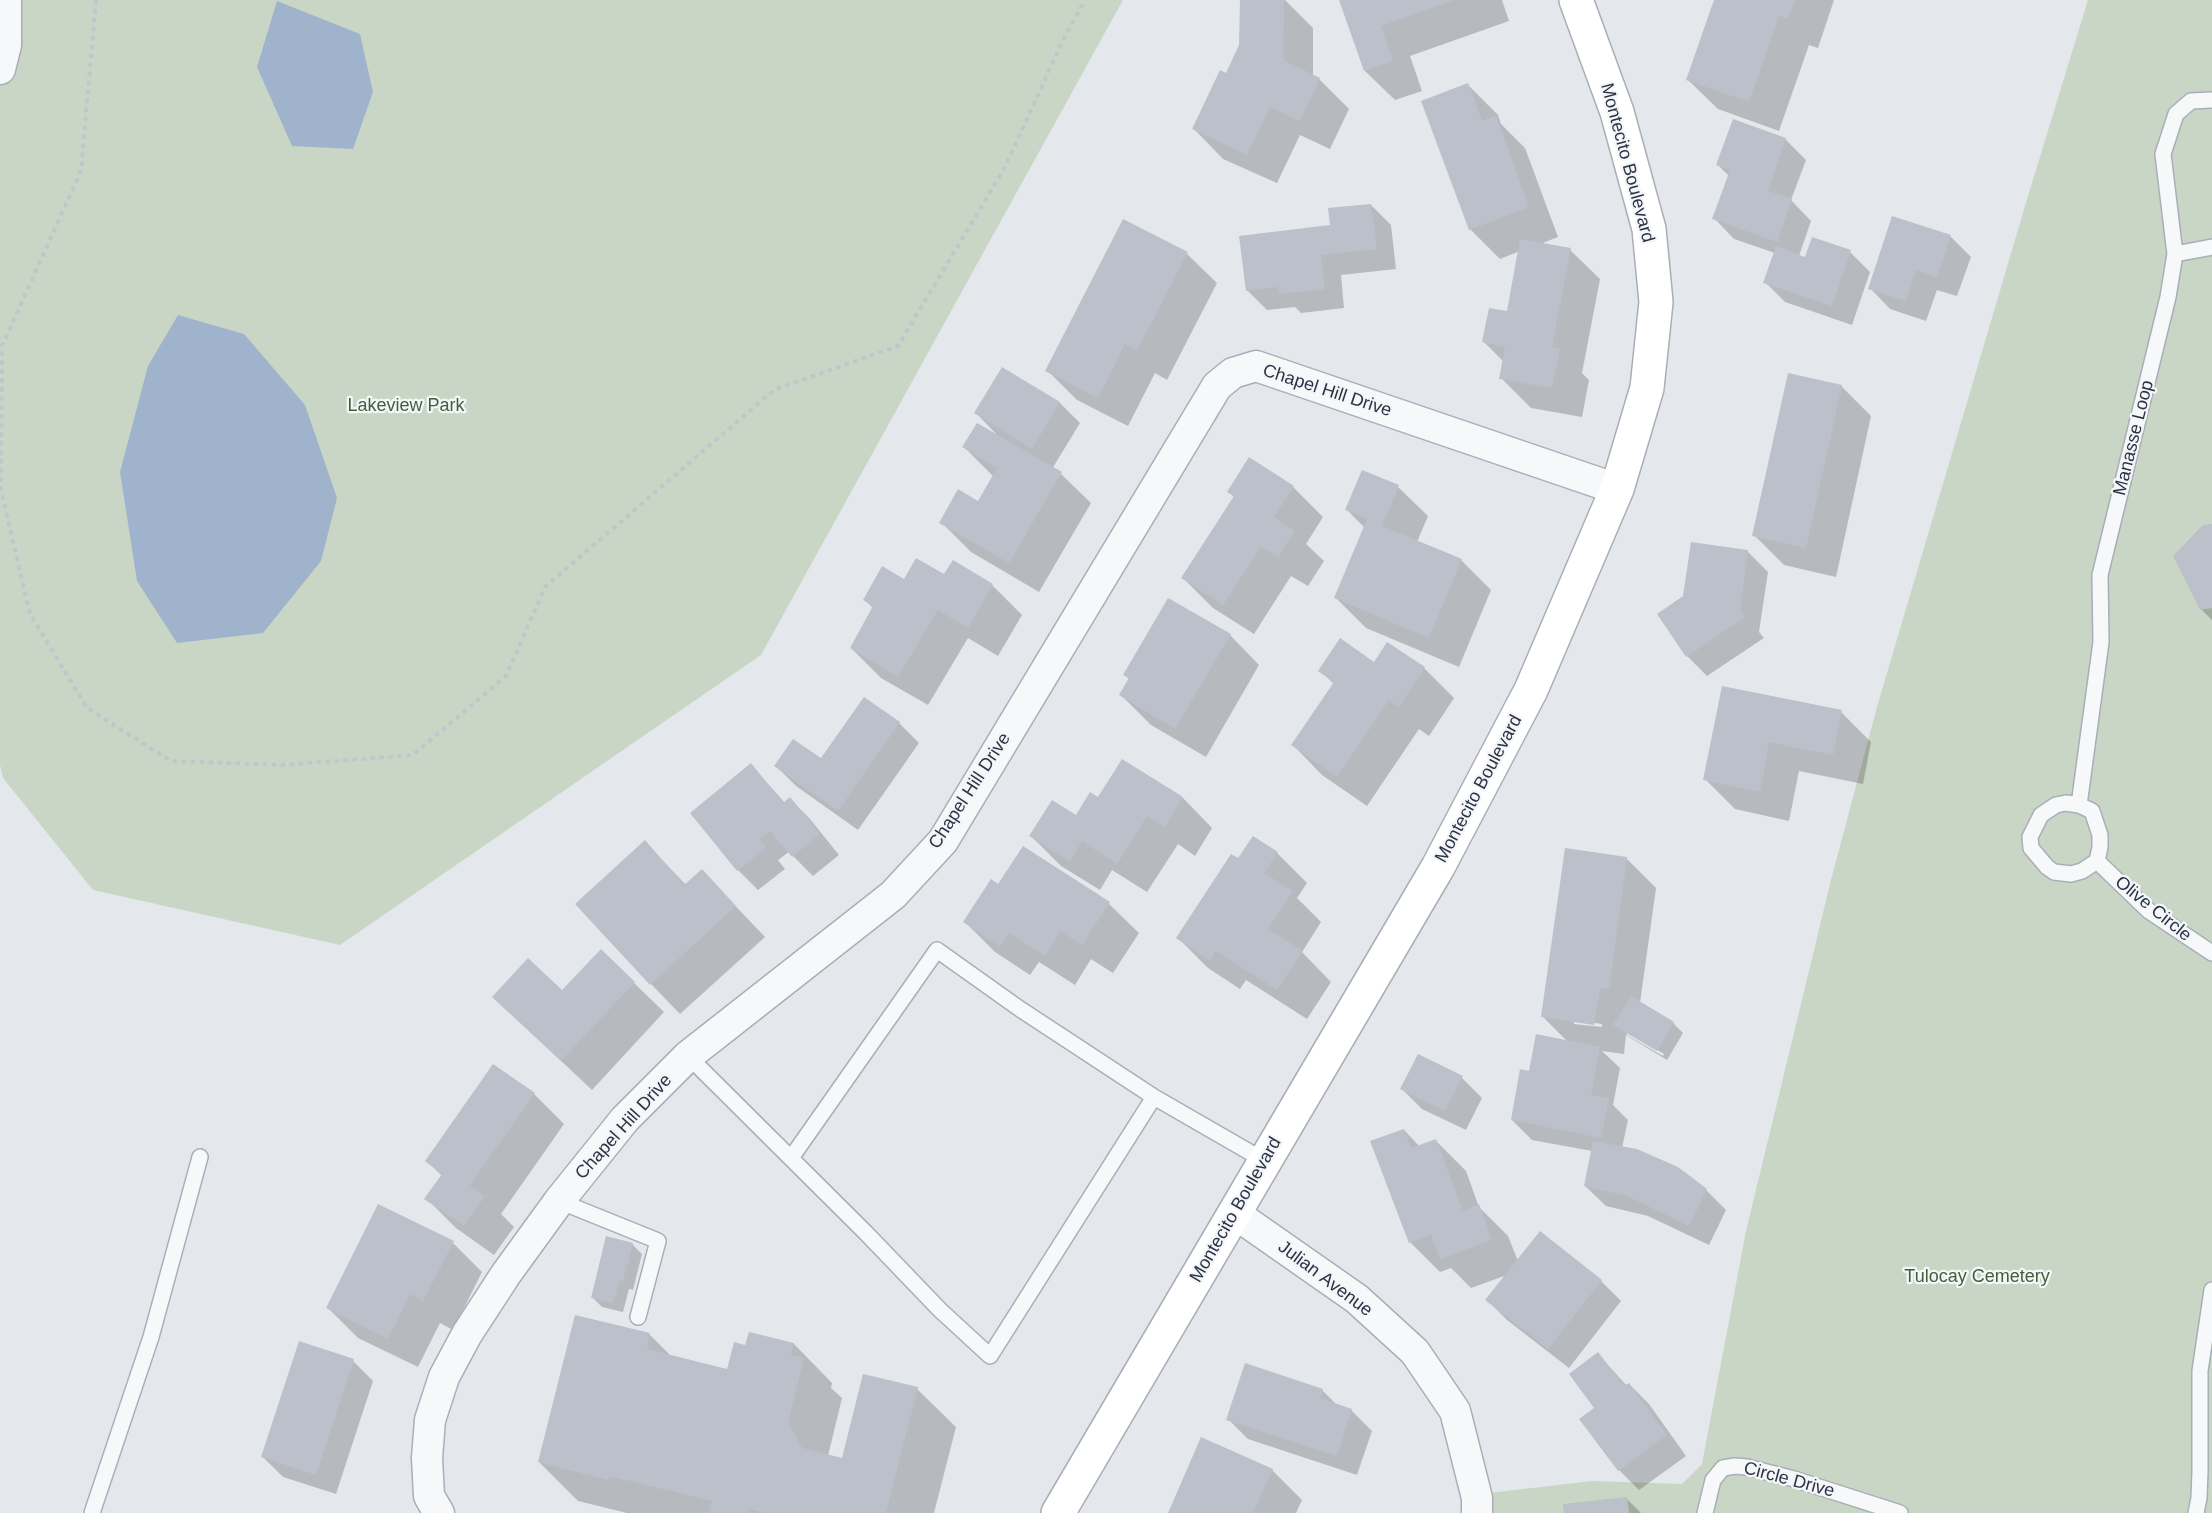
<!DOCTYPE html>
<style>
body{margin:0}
canvas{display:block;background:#e4e7ec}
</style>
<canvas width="2212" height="1513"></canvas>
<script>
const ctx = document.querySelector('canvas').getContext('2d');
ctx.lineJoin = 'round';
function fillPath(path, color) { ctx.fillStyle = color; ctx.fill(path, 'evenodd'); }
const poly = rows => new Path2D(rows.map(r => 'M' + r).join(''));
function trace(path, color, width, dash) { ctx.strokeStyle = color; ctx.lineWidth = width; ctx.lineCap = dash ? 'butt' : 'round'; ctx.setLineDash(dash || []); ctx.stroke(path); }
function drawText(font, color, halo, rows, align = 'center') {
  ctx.font = font + ' Arial,sans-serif'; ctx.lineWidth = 4.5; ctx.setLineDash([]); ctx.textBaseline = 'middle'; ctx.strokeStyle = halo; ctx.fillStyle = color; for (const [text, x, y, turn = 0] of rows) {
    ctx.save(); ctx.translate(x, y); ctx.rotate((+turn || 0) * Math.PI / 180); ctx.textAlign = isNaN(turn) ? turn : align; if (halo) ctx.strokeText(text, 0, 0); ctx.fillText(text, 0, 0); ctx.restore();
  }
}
const green = poly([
 [6,0,1123,0,761,655,340,945,93,890,3,778,0,765,0,69],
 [2088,0,2212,0,2212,1513,1490,1513,1489,1493,1592,1481,1682,1484,1702,1464,1746,1231,1831,880,1877,707,2028,196]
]);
const water = poly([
 [277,1,360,34,373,92,353,149,292,146,257,67],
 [178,315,244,334,305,405,337,498,321,561,263,633,177,643,137,581,120,472,148,366]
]);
const shadow = poly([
 [1241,0,1285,0,1313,28,1313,76,1319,79,1349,109,1330,149,1300,135,1277,183,1223,159,1194,129,1227,75,1241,46],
 [1340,0,1502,0,1509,21,1410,56,1422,91,1395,100,1365,71],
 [1715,0,1834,0,1818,48,1809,45,1779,131,1718,109,1688,80],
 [1468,85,1498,115,1501,124,1525,148,1558,237,1540,244,1570,250,1600,279,1582,373,1589,380,1582,417,1531,408,1501,378,1504,362,1484,342,1508,313,1520,251,1500,259,1470,229],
 [1734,121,1786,140,1806,160,1791,200,1811,221,1799,256,1806,258,1813,239,1850,252,1870,272,1852,325,1785,302,1765,282,1775,253,1734,239,1714,218,1729,176,1718,165],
 [1371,205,1391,225,1396,269,1341,275,1344,308,1301,313,1295,307,1267,310,1247,290,1332,227],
 [1893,218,1951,237,1971,257,1957,296,1937,290,1926,321,1890,309,1870,288],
 [1187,254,1217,283,1167,380,1155,373,1128,426,1077,400,1047,370],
 [1002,369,1060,403,1080,423,1052,469,1061,474,1091,503,1039,592,971,552,941,522,979,503,994,477,964,447,999,437,976,413],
 [1841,386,1871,416,1836,577,1784,565,1754,535],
 [1293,487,1323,517,1306,544,1324,561,1308,586,1291,576,1254,634,1213,608,1183,578,1235,498,1229,492],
 [1398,487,1428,516,1417,542,1461,560,1491,590,1459,667,1366,628,1336,598,1365,528,1347,510],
 [2212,525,2212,620,2201,609],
 [1692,544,1748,552,1768,572,1759,632,1764,638,1707,676,1687,656,1685,597],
 [945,577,992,585,1022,615,998,656,968,638,928,705,881,678,851,648,874,609,865,600,904,581],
 [1230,635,1259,665,1206,757,1151,725,1121,695,1130,680,1125,675],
 [1388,644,1424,668,1454,698,1429,736,1419,729,1367,806,1322,775,1293,745,1334,684,1320,671,1375,664],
 [1723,688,1841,712,1871,742,1863,784,1799,771,1789,821,1735,809,1705,779],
 [865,699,899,723,919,743,858,830,796,786,776,766,822,761],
 [1123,761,1183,798,1212,828,1195,856,1178,844,1147,892,1112,870,1100,890,1061,866,1031,836,1077,817,1099,799],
 [751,765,785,803,790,799,810,819,839,855,813,876,789,852,778,860,785,869,758,890,738,870,692,813],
 [1253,838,1277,853,1307,883,1297,898,1321,922,1302,952,1331,982,1307,1019,1246,980,1240,989,1208,968,1178,938,1239,860],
 [645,842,686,885,702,871,765,937,680,1014,651,984],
 [1626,858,1656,888,1640,1003,1673,1023,1683,1033,1667,1060,1626,1035,1624,1054,1602,1051,1620,1068,1613,1105,1628,1120,1622,1148,1706,1190,1726,1210,1709,1245,1648,1216,1606,1206,1585,1186,1592,1151,1532,1140,1512,1120,1530,1073,1568,1042,1543,1017],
 [1574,1020,1602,1024,1602,1027,1574,1024],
 [1627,1031,1664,1054,1663,1056,1627,1035],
 [999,886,1109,904,1139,933,1113,973,1091,959,1075,985,1039,962,1030,975,995,952,965,922],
 [601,951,664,1012,592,1090,524,1026,562,992],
 [1462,1078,1482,1098,1466,1130,1422,1109,1402,1089],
 [534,1094,564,1124,501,1214,514,1227,494,1255,456,1228,426,1198,442,1176,427,1161],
 [1404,1130,1420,1147,1436,1141,1466,1171,1479,1207,1508,1236,1518,1261,1540,1233,1601,1281,1621,1301,1569,1368,1507,1320,1487,1300,1507,1275,1471,1288,1451,1268,1440,1272,1410,1242],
 [453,1243,482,1272,453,1330,440,1323,418,1367,358,1338,328,1308],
 [632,1244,642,1254,633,1290,629,1289,623,1312,602,1307,592,1297],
 [576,1316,650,1335,672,1357,728,1371,746,1347,794,1344,832,1383,831,1388,842,1398,828,1456,843,1460,917,1389,956,1427,934,1513,627,1513,578,1501,539,1462],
 [1598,1354,1627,1386,1629,1384,1649,1404,1686,1456,1639,1490,1619,1470,1581,1419,1596,1409],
 [353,1361,373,1381,336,1494,283,1477,263,1457],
 [1322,1390,1338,1406,1351,1410,1372,1431,1357,1475,1248,1439,1228,1419],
 [1272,1470,1302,1500,1296,1513,1169,1513],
 [1626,1498,1641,1513,1565,1513]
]);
const building = poly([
 [1240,0,1284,0,1283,60,1320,78,1300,121,1270,107,1247,155,1192,129,1220,70,1226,73,1239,45],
 [1339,0,1454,0,1381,26,1393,61,1364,71],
 [1714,0,1795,0,1788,19,1779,16,1749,102,1686,80],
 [1468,83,1482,121,1496,116,1529,207,1469,230,1421,101],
 [1733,119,1786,138,1768,191,1792,199,1777,242,1712,219,1730,170,1716,165],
 [1371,204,1377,249,1321,255,1325,289,1279,294,1278,287,1246,291,1239,236,1330,225,1328,208],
 [1892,216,1951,235,1937,277,1916,270,1906,301,1868,289],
 [1123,219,1188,252,1137,351,1125,344,1098,398,1045,371],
 [1812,237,1851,250,1832,306,1763,283,1776,246,1805,257],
 [1520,239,1571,248,1552,347,1560,348,1552,388,1499,379,1505,347,1482,342,1489,308,1507,311],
 [1002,367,1060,402,1032,449,974,413],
 [1788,373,1842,385,1806,548,1752,536],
 [977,423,1062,472,1009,563,939,523,958,489,978,501,997,468,962,447],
 [1249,457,1294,486,1274,517,1295,531,1278,557,1261,547,1223,605,1181,578,1234,496,1227,492],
 [1362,470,1399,485,1382,526,1462,559,1429,638,1334,598,1367,519,1345,510],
 [2212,524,2212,608,2200,610,2173,556,2203,525],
 [1691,542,1748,550,1740,610,1745,617,1686,657,1657,614,1683,596],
 [916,558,944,574,953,560,993,584,968,628,938,610,898,677,850,648,873,606,863,600,882,566,904,579],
 [1168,598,1231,634,1175,729,1119,695,1129,678,1123,675],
 [1340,638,1374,662,1387,642,1425,667,1399,707,1389,700,1337,777,1291,745,1334,682,1318,671],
 [1722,686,1842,710,1833,755,1769,742,1760,792,1703,780],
 [864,697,900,722,838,811,774,766,793,739,821,758],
 [1122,759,1183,797,1165,827,1147,816,1117,864,1082,841,1070,862,1029,836,1052,800,1076,815,1090,792,1098,797],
 [751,763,783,803,790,797,820,834,792,857,770,831,759,839,766,848,737,871,690,813],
 [1253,836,1278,852,1264,873,1293,891,1268,929,1303,951,1277,990,1216,951,1210,961,1176,938,1231,854,1238,858],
 [645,840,684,885,702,869,736,906,650,985,575,904],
 [1023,846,1110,902,1082,945,1061,931,1045,956,1009,933,1000,947,963,922,991,879,998,884],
 [1565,848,1627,857,1609,989,1600,988,1594,1025,1541,1017],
 [601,949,635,982,561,1061,492,997,528,958,562,990],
 [1631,996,1674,1022,1657,1051,1613,1025],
 [1536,1034,1600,1047,1591,1095,1609,1098,1601,1138,1511,1120,1520,1069,1529,1071],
 [1418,1054,1463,1076,1445,1111,1400,1089],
 [493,1064,535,1093,470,1185,485,1196,464,1226,424,1199,442,1174,425,1161],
 [1404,1129,1411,1148,1436,1139,1463,1211,1479,1204,1492,1240,1440,1259,1431,1235,1409,1243,1370,1141],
 [1593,1141,1637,1149,1678,1167,1707,1189,1689,1226,1627,1196,1584,1186],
 [378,1204,454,1241,423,1301,410,1294,388,1339,326,1308],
 [1540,1231,1602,1280,1548,1349,1485,1300],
 [606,1236,633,1243,623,1281,620,1280,613,1303,591,1298],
 [575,1315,650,1333,647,1349,727,1369,734,1342,745,1345,749,1332,794,1343,791,1355,804,1358,788,1422,802,1448,842,1458,863,1374,918,1387,886,1513,765,1513,750,1509,749,1513,709,1513,712,1501,609,1476,608,1480,538,1462],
 [299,1341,354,1359,316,1475,261,1457],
 [1598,1352,1624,1386,1629,1383,1667,1435,1618,1471,1579,1419,1594,1408,1569,1374],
 [1245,1363,1323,1389,1320,1398,1352,1409,1337,1456,1226,1420],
 [1201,1437,1273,1469,1253,1513,1168,1513],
 [1627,1497,1629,1513,1564,1513,1563,1504]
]);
const path = poly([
 [96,0,81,171,2,346,1,490,30,614,87,708,171,761,283,765,413,755,506,676,545,587,774,390,898,346,1005,167,1063,40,1085,0]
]);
const lane = poly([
 [2175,254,2212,247],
 [2066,803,2079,805,2092,811,2100,835,2100,847,2097,861,2082,871,2071,874,2054,872,2047,867,2031,848,2030,837,2041,815,2056,805,2066,803],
 [2079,805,2101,642,2100,575,2168,297,2175,254,2163,154,2176,114,2191,101,2212,100],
 [2097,861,2149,911,2212,953],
 [688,1056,866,1233,940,1310,990,1356,1154,1097],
 [791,1158,937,950,1020,1009,1154,1097,1265,1161],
 [559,1201,658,1241,638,1317],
 [92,1513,151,1337,200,1157],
 [1705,1513,1713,1480,1723,1468,1735,1466,1747,1467,1794,1479,1900,1513],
 [2196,1513,2199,1498,2200,1471,2200,1371,2212,1290]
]);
const street = poly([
 [0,69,6,45,6,0],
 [1234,1213,1357,1299,1415,1352,1455,1411,1477,1498,1477,1513],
 [439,1513,429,1496,427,1458,430,1420,444,1377,467,1334,506,1274,559,1201,625,1119,688,1056,893,895,943,841,1217,386,1233,373,1256,366,1617,489]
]);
const secondary = poly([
 [1058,1513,1438,867,1531,690,1617,489,1647,388,1656,302,1649,229,1617,112,1576,0]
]);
const streetNames = [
 ["Montecito Boulevard",1627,163,75],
 ["Chapel Hill Drive",1327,391,18],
 ["Manasse Loop",2134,438,-76],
 ["Montecito Boulevard",1479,789,-62],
 ["Chapel Hill Drive",970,791,-57],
 ["Olive Circle",2153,909,39],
 ["Chapel Hill Drive",624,1127,-48],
 ["Montecito Boulevard",1236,1210,-60],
 ["Julian Avenue",1325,1279,37],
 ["Circle Drive",1789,1480,15]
];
const parkNames = [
 ["Lakeview Park",406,406],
 ["Tulocay Cemetery",1977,1277]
];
fillPath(green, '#c9d6c5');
fillPath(water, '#9fb4cc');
fillPath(shadow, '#0003');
fillPath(building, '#bbc0ca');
trace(lane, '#a9aeb7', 18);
trace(street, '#a9aeb7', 33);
trace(secondary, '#a9aeb7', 36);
trace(path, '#c2c5cb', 4, [4.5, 4.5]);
trace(lane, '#f7f8fa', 15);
trace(street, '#f7f8fa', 30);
trace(secondary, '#fff', 33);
drawText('18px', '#2b3445', '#f4f6f9', streetNames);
drawText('18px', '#3f6138', '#f4f6f9', parkNames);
</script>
